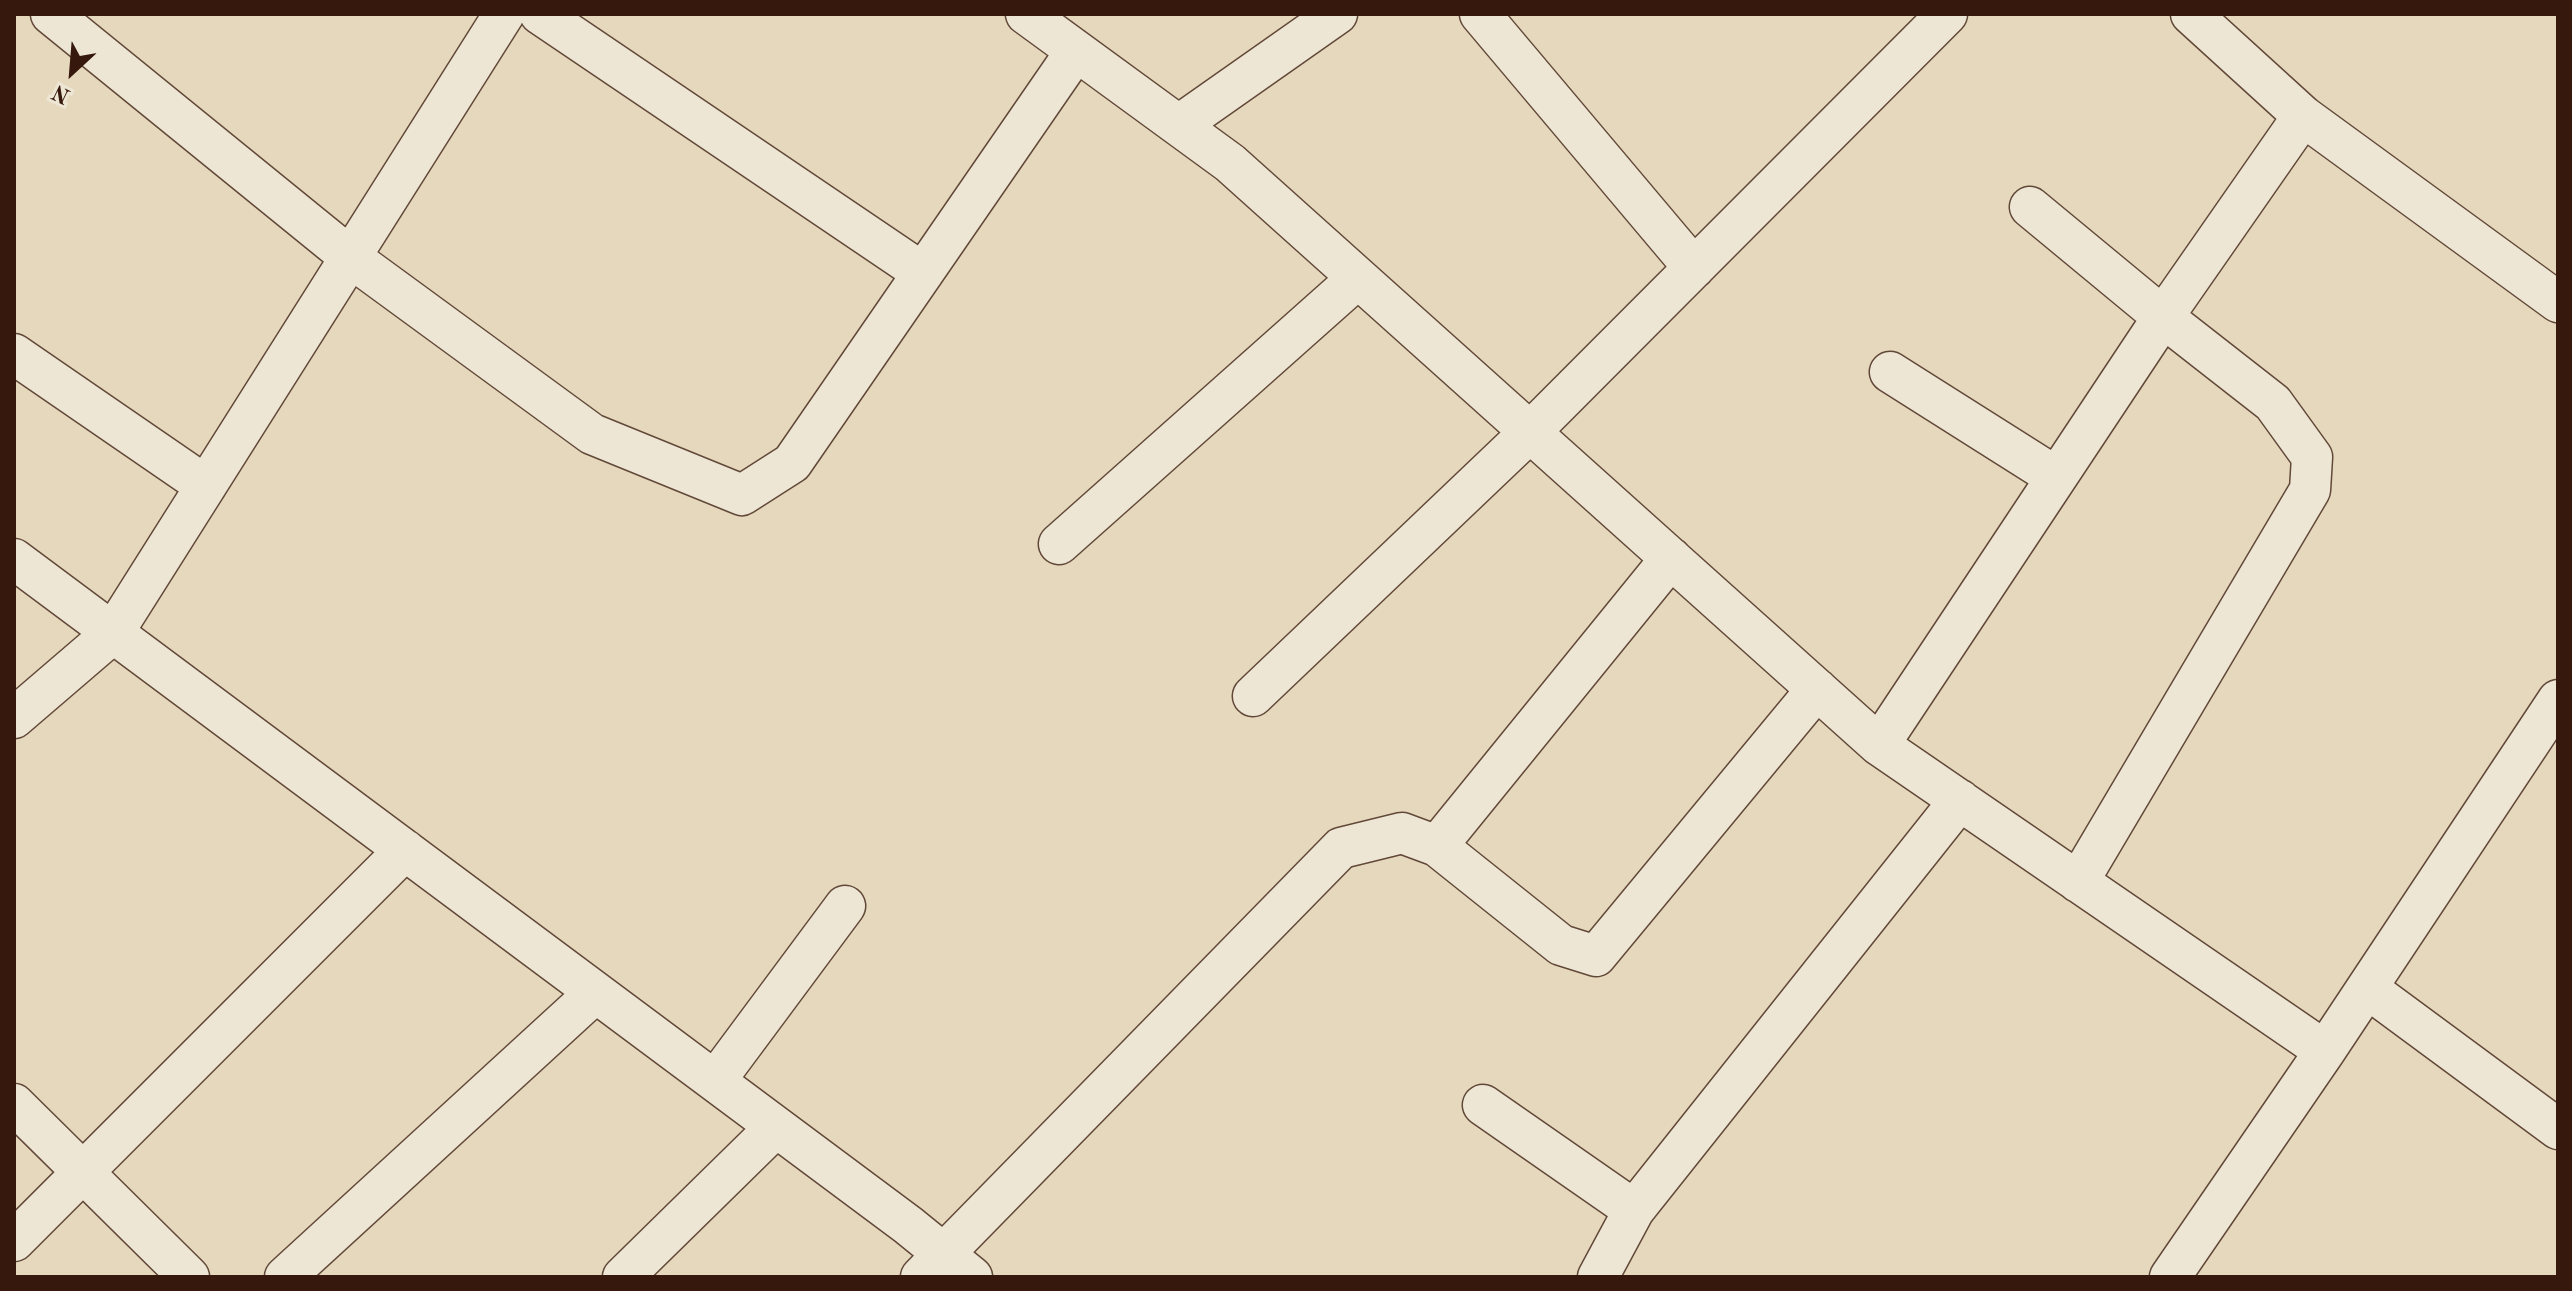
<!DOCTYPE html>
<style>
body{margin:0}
#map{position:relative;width:2572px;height:1291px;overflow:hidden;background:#e5d8bd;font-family:"Old Standard TT",serif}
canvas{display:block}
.frame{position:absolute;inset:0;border:16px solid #37180c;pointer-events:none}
.north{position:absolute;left:32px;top:32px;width:80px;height:80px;-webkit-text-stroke:6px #eee6d4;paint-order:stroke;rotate:206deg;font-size:22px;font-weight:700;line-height:32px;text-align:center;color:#37180c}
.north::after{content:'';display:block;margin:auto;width:28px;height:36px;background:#37180c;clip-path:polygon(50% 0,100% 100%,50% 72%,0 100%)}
</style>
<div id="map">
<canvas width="2572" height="1291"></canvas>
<div class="frame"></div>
<div class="north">N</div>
</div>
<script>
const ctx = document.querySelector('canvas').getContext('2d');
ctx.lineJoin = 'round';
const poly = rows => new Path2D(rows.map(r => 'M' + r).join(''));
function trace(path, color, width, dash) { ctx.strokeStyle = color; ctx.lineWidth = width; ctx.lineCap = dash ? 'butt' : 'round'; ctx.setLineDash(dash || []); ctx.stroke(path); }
const minor = poly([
 [51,14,350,257,592,434,742,495,792,463,1076,51],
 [540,14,923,273],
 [1026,14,1230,163,1879,745,2325,1051],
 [1480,14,1694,268],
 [2191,14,2303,116,2558,302],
 [1179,125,1337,14],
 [2030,207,2163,317,2303,116],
 [14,354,206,486],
 [1890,372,2056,477],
 [1059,544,1358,278],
 [14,559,908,1225,972,1277],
 [1253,696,1530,432,1947,14],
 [14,718,113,633,504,14],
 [1879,745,2163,317,2273,403,2312,457,2310,490,2078,882],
 [1437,846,1561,945,1596,956,1817,689],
 [2367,988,2558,1129],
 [715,1081,845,906],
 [14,1104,189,1277],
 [1483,1105,1634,1210],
 [14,1241,405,850],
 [285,1277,595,993],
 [623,1277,776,1127],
 [921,1277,1341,848,1402,833,1437,846,1671,558],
 [1598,1277,1634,1210,1960,800],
 [2170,1277,2325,1051,2558,700]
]);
trace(minor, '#624838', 43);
trace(minor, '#eee6d4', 40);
</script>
